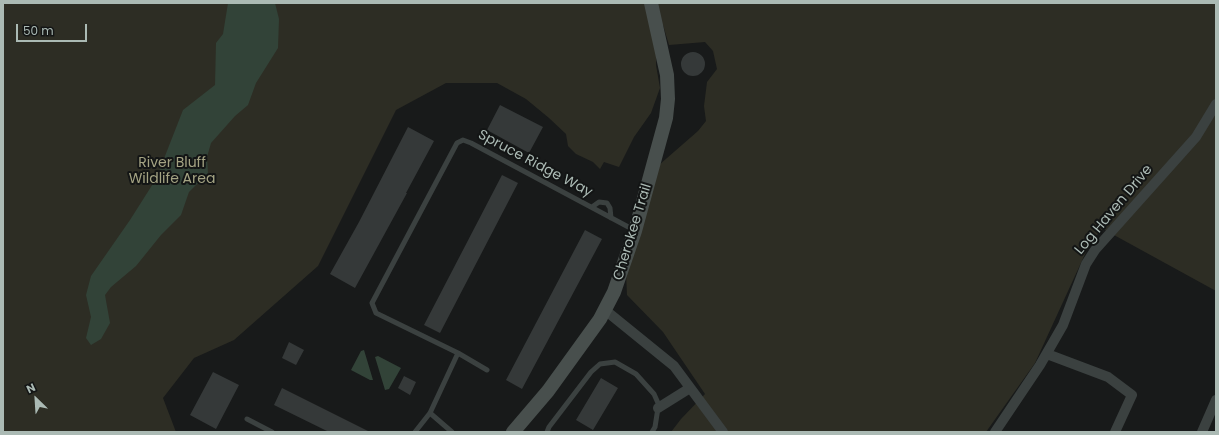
<!DOCTYPE html>
<style>
body{margin:0}
#map{position:relative;width:1219px;height:435px;overflow:hidden;background:#181a1a;font-family:Poppins,sans-serif}
canvas{display:block}
.frame{position:absolute;inset:0;border:4px solid #abbab4;pointer-events:none}
.north{position:absolute;left:16px;top:379px;width:40px;height:40px;-webkit-text-stroke:3px #131515;paint-order:stroke;rotate:335deg;font-size:11px;font-weight:700;line-height:16px;text-align:center;color:#abbab4}
.north::after{content:'';display:block;margin:auto;width:14px;height:18px;background:#abbab4;clip-path:polygon(50% 0,100% 100%,50% 72%,0 100%)}
.scale{position:absolute;left:16px;top:24px;width:71px;height:18px;box-sizing:border-box;border:2px solid #abbab4;border-top:0;padding-left:5px;font-size:12px;line-height:14px;white-space:nowrap;color:#abbab4;-webkit-text-stroke:3px #131515;paint-order:stroke}
</style>
<div id="map">
<canvas width="1219" height="435"></canvas>
<div class="frame"></div>
<div class="north">N</div>
<div class="scale">50 m</div>
</div>
<script>
const ctx = document.querySelector('canvas').getContext('2d');
ctx.lineJoin = 'round';
function fillPath(path, color) { ctx.fillStyle = color; ctx.fill(path, 'evenodd'); }
const poly = rows => new Path2D(rows.map(r => 'M' + r).join(''));
function trace(path, color, width, dash) { ctx.strokeStyle = color; ctx.lineWidth = width; ctx.lineCap = dash ? 'butt' : 'round'; ctx.setLineDash(dash || []); ctx.stroke(path); }
function drawText(font, color, halo, rows, align = 'center') {
  ctx.font = font + ' Poppins,sans-serif'; ctx.lineWidth = 4; ctx.setLineDash([]); ctx.textBaseline = 'middle'; ctx.strokeStyle = halo; ctx.fillStyle = color; for (const [text, x, y, turn = 0] of rows) {
    ctx.save(); ctx.translate(x, y); ctx.rotate((+turn || 0) * Math.PI / 180); ctx.textAlign = isNaN(turn) ? turn : align; if (halo) ctx.strokeText(text, 0, 0); ctx.fillText(text, 0, 0); ctx.restore();
  }
}
const green = poly([
 [3,3,1216,3,1216,291,1103,229,1091,241,1035,363,986,432,671,432,681,419,705,394,663,332,627,295,626,273,659,165,698,131,706,121,704,106,707,82,717,69,713,51,705,42,669,45,663,25,657,27,656,65,660,88,651,113,634,137,619,167,604,162,600,169,593,162,576,154,568,146,566,134,549,118,526,99,497,83,446,83,396,110,318,266,234,340,194,358,163,398,176,432,3,432]
]);
const water = poly([
 [228,3,275,3,279,19,278,48,256,83,248,105,235,116,211,143,207,157,208,173,189,192,181,215,161,235,136,266,111,287,105,295,110,323,101,339,91,345,86,338,91,317,86,295,91,276,130,220,156,179,183,110,215,85,216,43,223,34],
 [364,350,373,380,370,380,351,370,361,351],
 [378,356,401,368,389,389,385,390,375,357]
]);
const building = poly([
 '681 64a12 12 0 1 1 24 0a12 12 0 1 1-24 0Z',
 [500,105,543,127,529,153,487,130],
 [408,127,434,141,406,193,407,193,355,288,330,274,359,222],
 [502,175,518,183,440,333,424,325],
 [585,230,602,239,522,389,506,380],
 [289,342,304,350,296,365,282,358],
 [213,372,239,385,216,429,190,415],
 [404,376,416,382,410,395,398,388],
 [601,378,618,388,593,430,576,420],
 [282,388,370,432,329,432,274,405]
]);
const lane = poly([
 [592,207,599,202,607,203,610,208,611,218],
 [487,370,458,353,376,313,372,303,457,143,463,140,471,143,634,230],
 [430,413,452,432],
 [247,419,272,432],
 [415,432,430,413,458,353],
 [547,432,549,427,591,372,600,364,615,362,636,374,654,394,658,403,658,408,655,427,652,432]
]);
const street = poly([
 [605,310,674,366,723,432],
 [1047,354,1108,377,1132,395,1115,432],
 [658,408,690,388],
 [995,432,1040,365,1063,325,1086,264,1095,250,1196,137,1216,104],
 [1202,432,1216,400]
]);
const secondary = poly([
 [513,432,548,391,600,319,614,292,635,231,666,118,668,99,667,75,651,3]
]);
const parkNames = [
 ["River Bluff",172,163],
 ["Wildlife Area",172,179]
];
const streetNames = [
 ["Spruce Ridge Way",535,164,28],
 ["Log Haven Drive",1114,210,-50],
 ["Cherokee Trail",633,232,-73]
];
fillPath(green, '#2d2d24');
fillPath(water, '#324338');
fillPath(building, '#353939');
trace(lane, '#3b4140', 5);
trace(street, '#3b4140', 10);
trace(secondary, '#484f4d', 14);
drawText('14px', '#a4a383', '#131515', parkNames);
drawText('14px', '#abbab4', '#131515', streetNames);
</script>
